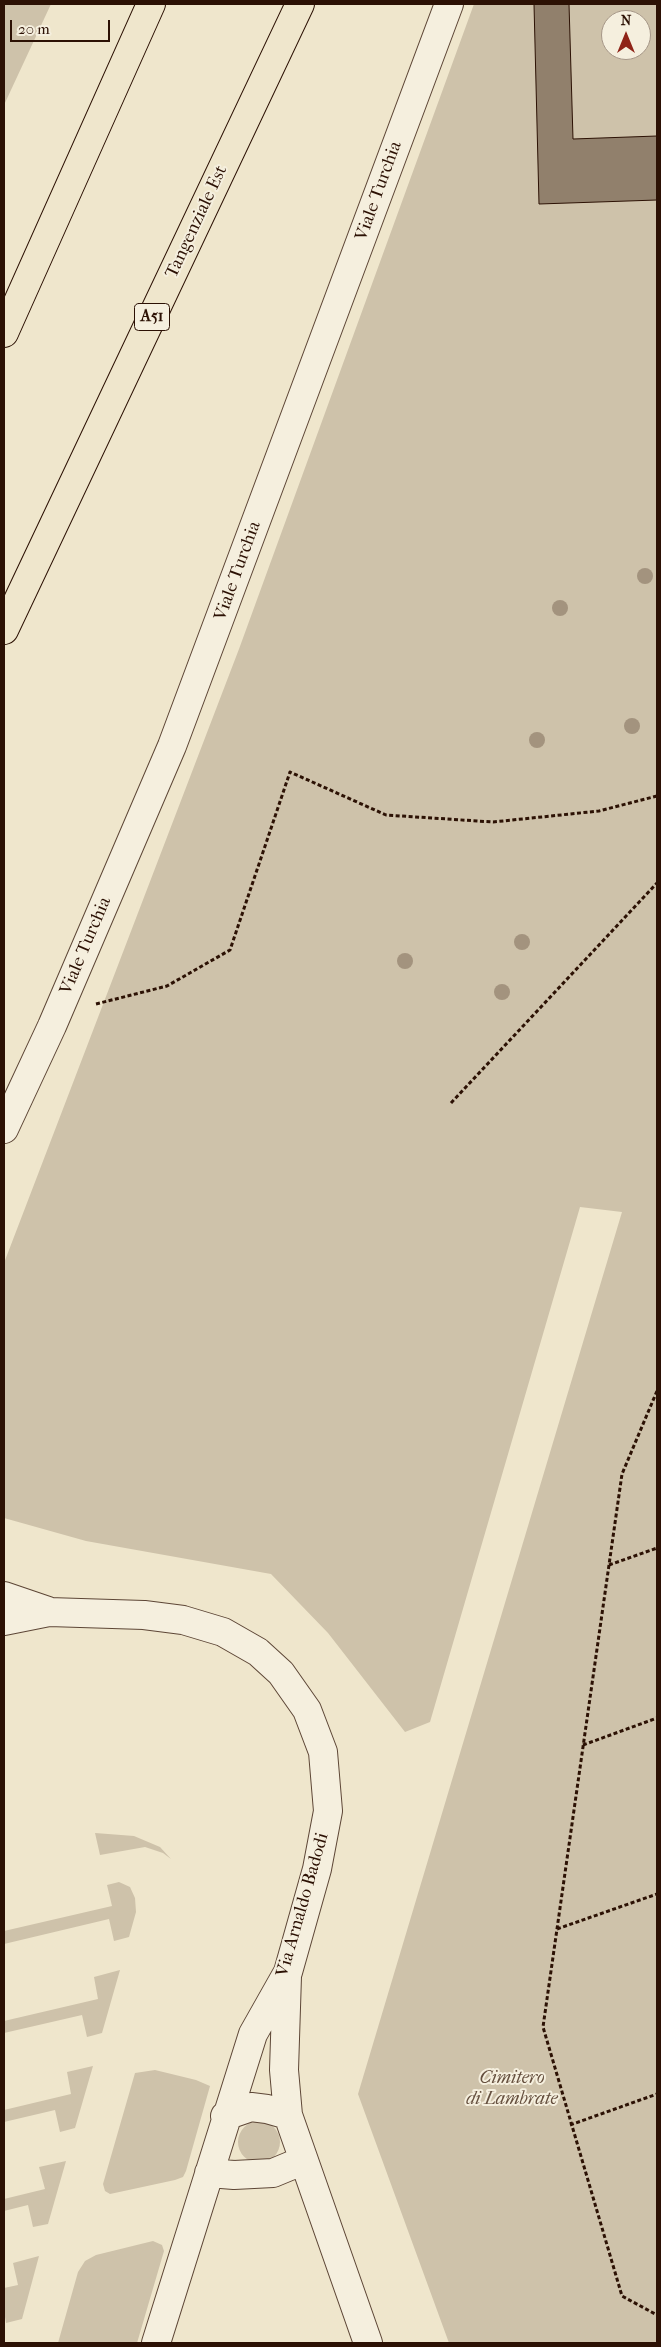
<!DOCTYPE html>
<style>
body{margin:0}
#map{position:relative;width:661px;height:2347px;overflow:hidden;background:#efe6cc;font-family:"IM FELL French Canon",serif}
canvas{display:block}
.frame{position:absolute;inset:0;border:5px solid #2c1104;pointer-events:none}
.north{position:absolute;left:601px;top:10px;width:50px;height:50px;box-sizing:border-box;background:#f5efde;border:1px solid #a59687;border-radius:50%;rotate:0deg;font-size:14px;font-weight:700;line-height:20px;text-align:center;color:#2c1104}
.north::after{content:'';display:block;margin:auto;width:18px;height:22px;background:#8f2418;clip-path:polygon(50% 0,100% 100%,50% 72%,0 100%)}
.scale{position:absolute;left:10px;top:20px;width:100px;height:22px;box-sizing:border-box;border:2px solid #2c1104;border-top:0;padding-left:6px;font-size:15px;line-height:18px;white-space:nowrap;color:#2c1104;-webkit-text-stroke:4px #f5efde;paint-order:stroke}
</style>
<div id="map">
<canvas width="661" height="2347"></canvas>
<div class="frame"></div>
<div class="north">N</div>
<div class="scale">20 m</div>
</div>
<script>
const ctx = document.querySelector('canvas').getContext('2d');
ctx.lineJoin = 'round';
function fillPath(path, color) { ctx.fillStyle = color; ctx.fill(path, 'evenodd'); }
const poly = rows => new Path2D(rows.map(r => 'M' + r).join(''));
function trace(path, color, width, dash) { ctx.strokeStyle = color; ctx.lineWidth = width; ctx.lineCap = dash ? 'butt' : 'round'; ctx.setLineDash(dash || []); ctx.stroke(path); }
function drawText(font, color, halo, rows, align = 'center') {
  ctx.font = font + ' "IM FELL French Canon",serif'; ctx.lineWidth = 4; ctx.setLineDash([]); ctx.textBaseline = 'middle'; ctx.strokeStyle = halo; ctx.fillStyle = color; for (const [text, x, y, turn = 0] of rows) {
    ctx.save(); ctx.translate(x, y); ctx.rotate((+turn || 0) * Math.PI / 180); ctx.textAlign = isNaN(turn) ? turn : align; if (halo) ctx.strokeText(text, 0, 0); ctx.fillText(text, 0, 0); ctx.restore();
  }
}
const green = poly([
 [4,4,51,4,4,105],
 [474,4,657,4,657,2343,449,2343,358,2094,622,1212,580,1207,430,1722,405,1732,328,1633,271,1574,86,1541,4,1518,4,1263,239,649],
 [611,20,641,20,641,50,611,50],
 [95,1833,134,1836,160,1847,171,1859,163,1853,145,1847,100,1855],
 [119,1882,130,1887,135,1898,136,1912,129,1937,114,1941,109,1919,4,1944,4,1931,112,1906,107,1885],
 [120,1970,102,2033,87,2037,82,2015,4,2033,4,2021,98,1999,94,1977],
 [93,2066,75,2128,60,2132,55,2110,4,2122,4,2110,71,2094,67,2072],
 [155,2070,196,2080,210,2086,186,2171,183,2177,175,2180,110,2194,105,2191,103,2184,135,2073],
 '238 2142a21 21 0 1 1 42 0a21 21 0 1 1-42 0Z',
 [66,2161,48,2224,33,2227,28,2205,4,2211,4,2199,45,2189,39,2167],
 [153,2241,162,2245,164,2251,137,2343,58,2343,78,2272,85,2261,96,2255],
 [39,2256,22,2319,6,2323,4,2311,4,2288,18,2285,13,2263]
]);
const building = poly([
 [534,4,569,4,573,139,657,136,657,200,539,204,534,4]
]);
const path = poly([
 [96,1004,167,986,230,950,290,772,386,815,493,822,599,811,657,796],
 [451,1103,657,883],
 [657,1391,622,1474,543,2027,622,2296,657,2315],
 [609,1565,657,1548],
 [583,1745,657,1718],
 [557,1929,657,1894],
 [570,2125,657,2094]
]);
const minor = poly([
 [4,1129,52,1026,172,746,449,4],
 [4,1596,48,1611],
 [4,1621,49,1612,144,1615,183,1620,223,1632,258,1652,281,1673,307,1710,323,1752,328,1811,317,1869,288,1972,253,2034,156,2343],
 [287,1976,284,2070,288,2115,368,2343],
 [225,2116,251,2107,267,2109,288,2115],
 [209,2173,234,2175,273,2173,302,2161]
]);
const highway = poly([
 [4,333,151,4],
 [4,630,300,4]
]);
const trees = [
 [645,576],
 [560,608],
 [632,726],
 [537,740],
 [522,942],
 [405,961],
 [502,992]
];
const shields = [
 [152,317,35]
];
const shieldNames = [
 ["A51",152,317]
];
const streetNames = [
 ["Viale Turchia",379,191,-70],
 ["Tangenziale Est",197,222,-65],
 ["Viale Turchia",238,571,-70],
 ["Viale Turchia",86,946,-67],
 ["Via Arnaldo Badodi",303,1905,-74]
];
const parkNames = [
 ["Cimitero",512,2079],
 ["di Lambrate",512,2100]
];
fillPath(green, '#cec2aa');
fillPath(building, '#91806c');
trace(building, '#2c1104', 1);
trace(minor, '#5d4636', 30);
trace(highway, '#2c1104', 30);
trace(path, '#2c1104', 3, [4, 2.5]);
trace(minor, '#f5efde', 28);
trace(highway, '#efe6cc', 28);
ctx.fillStyle = '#a3937e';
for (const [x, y] of trees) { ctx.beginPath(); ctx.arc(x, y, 8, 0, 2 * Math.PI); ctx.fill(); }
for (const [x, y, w] of shields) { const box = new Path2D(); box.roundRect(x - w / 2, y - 13.5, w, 27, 4); ctx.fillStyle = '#f5efde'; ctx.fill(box); trace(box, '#2c1104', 1); }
drawText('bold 16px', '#2c1104', null, shieldNames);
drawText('18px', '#2c1104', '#f5efde', streetNames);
drawText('italic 18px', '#654f3e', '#f5efde', parkNames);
</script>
